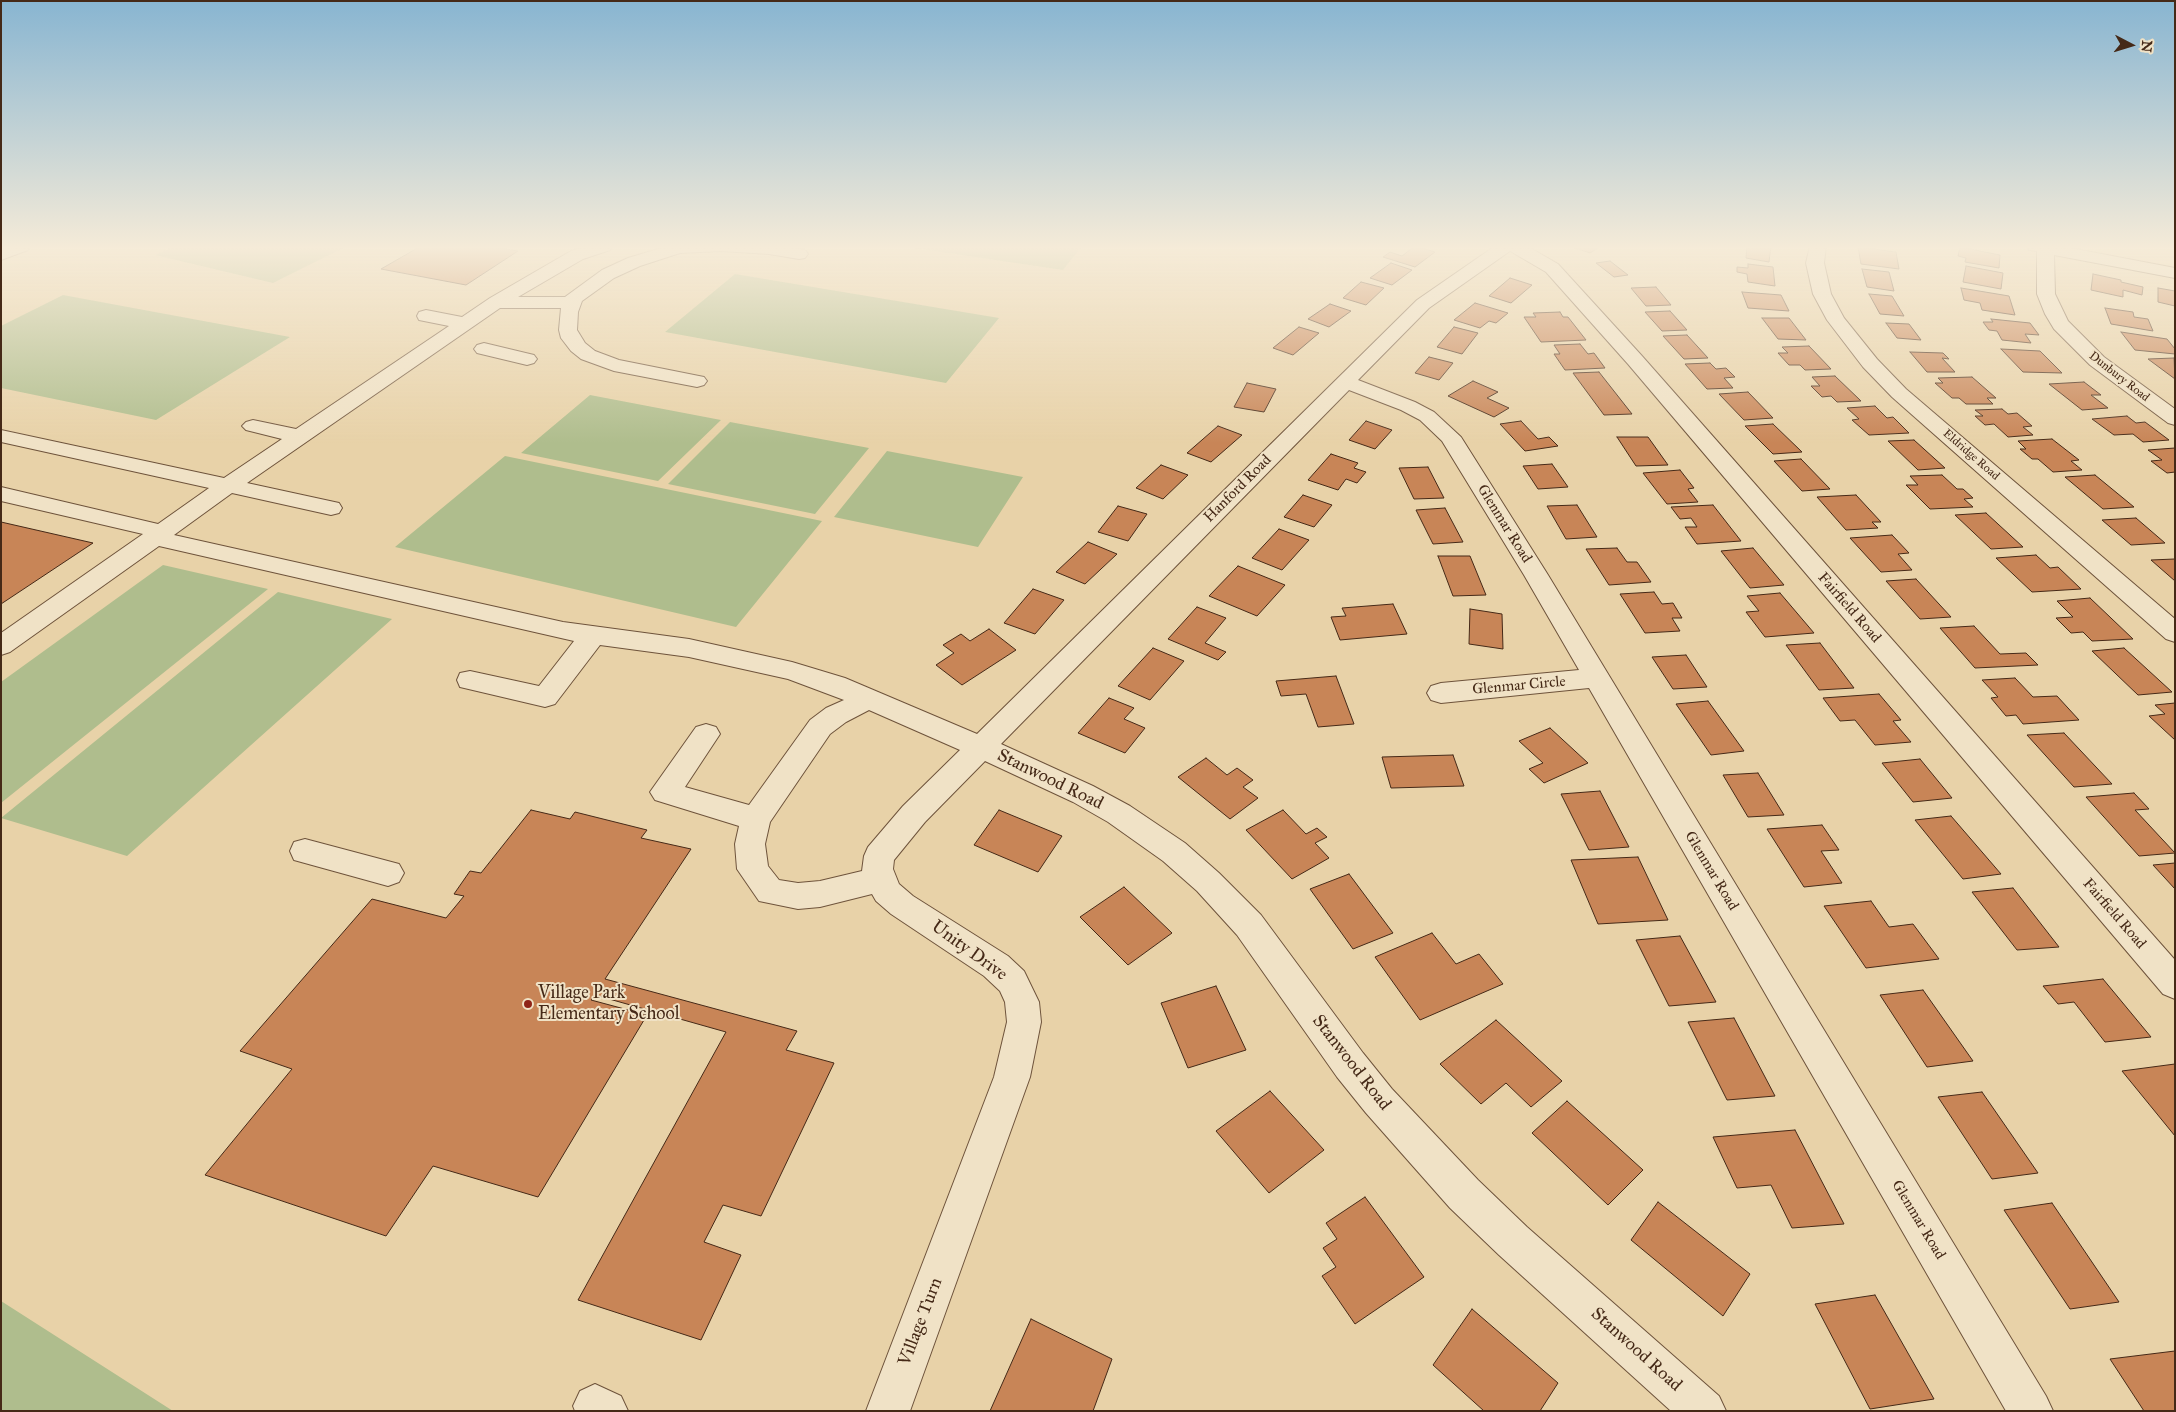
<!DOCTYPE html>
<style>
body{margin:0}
#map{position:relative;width:2176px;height:1412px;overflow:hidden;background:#e8d2a8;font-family:"IM FELL Great Primer",serif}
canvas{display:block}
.frame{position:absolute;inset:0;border:2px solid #452917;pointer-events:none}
.north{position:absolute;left:2106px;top:20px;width:50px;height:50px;-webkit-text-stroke:4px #f0e2c6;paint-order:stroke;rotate:95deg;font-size:14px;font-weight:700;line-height:20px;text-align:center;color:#452917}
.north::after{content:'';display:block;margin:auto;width:18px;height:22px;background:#452917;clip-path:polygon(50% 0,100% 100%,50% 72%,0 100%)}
</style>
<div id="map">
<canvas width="2176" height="1412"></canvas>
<div class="frame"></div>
<div class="north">N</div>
</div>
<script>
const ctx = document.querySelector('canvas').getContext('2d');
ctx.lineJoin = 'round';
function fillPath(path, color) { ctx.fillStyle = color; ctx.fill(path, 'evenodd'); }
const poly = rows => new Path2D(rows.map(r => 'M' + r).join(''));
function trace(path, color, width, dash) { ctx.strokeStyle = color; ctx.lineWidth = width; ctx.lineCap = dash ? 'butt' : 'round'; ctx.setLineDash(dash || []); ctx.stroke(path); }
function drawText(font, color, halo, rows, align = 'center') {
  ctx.font = font + ' "IM FELL Great Primer",serif'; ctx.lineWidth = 4; ctx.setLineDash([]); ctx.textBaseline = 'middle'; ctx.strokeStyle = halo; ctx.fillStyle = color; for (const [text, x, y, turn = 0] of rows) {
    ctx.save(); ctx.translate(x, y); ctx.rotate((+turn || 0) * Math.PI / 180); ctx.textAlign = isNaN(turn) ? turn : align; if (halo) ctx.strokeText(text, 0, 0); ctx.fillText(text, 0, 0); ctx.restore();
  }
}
const green = poly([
 [175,246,347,246,273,283,155,255],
 [901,246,1082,246,1063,270],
 [735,274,999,318,946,383,665,332],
 [63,295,290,337,156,420,1,388,1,326],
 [590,395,721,420,658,481,521,453],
 [730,422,869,448,815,514,668,484],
 [887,451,1023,477,978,547,834,517],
 [505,456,822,521,736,627,395,547],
 [163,565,268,589,1,803,1,682],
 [278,592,392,619,127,856,1,818],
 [1,1301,173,1411,1,1411]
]);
const building = poly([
 [421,246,485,246,518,251,466,285,381,269,421,246],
 [1415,246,1435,252,1415,267,1383,257,1390,252,1402,256,1415,246],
 [1569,246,1601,246,1590,253,1569,246],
 [1747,246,1771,246,1769,262,1746,258,1747,246],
 [1858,247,1896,252,1899,269,1861,264,1858,247],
 [1960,247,2000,255,1999,268,1965,262,1966,258,1958,256,1960,247],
 [1610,261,1628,275,1614,277,1596,263,1610,261],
 [1391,263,1412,270,1392,285,1370,278,1391,263],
 [1748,264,1773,267,1775,286,1748,282,1747,274,1737,272,1737,267,1748,268,1748,264],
 [1966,266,2003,273,2001,289,1963,282,1966,266],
 [1862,269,1889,272,1894,291,1867,287,1862,269],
 [2093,274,2121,280,2121,282,2143,287,2142,295,2123,290,2123,297,2091,290,2093,274],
 [1510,278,1532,285,1511,303,1489,296,1510,278],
 [1361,282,1384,288,1366,305,1343,298,1361,282],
 [1656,287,1671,305,1646,306,1631,288,1656,287],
 [1961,288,2009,296,2015,315,1982,310,1980,303,1964,300,1961,288],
 [2158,288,2175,291,2175,306,2158,302,2158,288],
 [1742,292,1781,295,1789,311,1748,308,1742,292],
 [1869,294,1892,296,1904,316,1880,314,1869,294],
 [1475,303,1508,313,1496,323,1489,321,1480,328,1454,320,1475,303],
 [1330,304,1351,311,1329,327,1308,319,1330,304],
 [2105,308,2133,312,2134,317,2148,319,2153,331,2111,324,2105,308],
 [1670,311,1687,330,1662,331,1645,312,1670,311],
 [1560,312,1563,317,1568,317,1586,340,1541,342,1524,317,1536,317,1533,313,1560,312],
 [1762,318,1789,318,1806,340,1778,339,1762,318],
 [1991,319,2030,323,2039,335,2025,334,2031,343,2002,340,1997,331,1989,330,1983,322,1993,322,1991,319],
 [1886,323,1909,324,1921,340,1897,338,1886,323],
 [1299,327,1319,333,1293,355,1273,348,1299,327],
 [1454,327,1478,333,1462,354,1437,347,1454,327],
 [2121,332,2167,339,2175,349,2175,354,2135,350,2121,332],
 [1687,335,1708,358,1684,359,1663,336,1687,335],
 [1580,344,1588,354,1594,353,1605,368,1565,370,1554,354,1560,354,1554,345,1580,344],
 [1809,346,1831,369,1805,370,1800,365,1789,365,1778,353,1788,353,1782,347,1809,346],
 [2001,349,2040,351,2062,373,2023,372,2001,349],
 [1910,352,1943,353,1949,359,1942,358,1955,372,1927,372,1910,352],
 [1429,357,1453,363,1439,380,1415,373,1429,357],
 [2174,358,2175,379,2148,359,2174,358],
 [1710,363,1716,369,1726,368,1735,377,1724,378,1733,388,1707,389,1685,364,1710,363],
 [1599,372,1632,414,1604,415,1573,373,1599,372],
 [1835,376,1861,401,1837,402,1831,396,1822,397,1811,386,1820,386,1812,377,1835,376],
 [1972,377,1996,398,1987,398,1993,404,1966,404,1959,398,1952,398,1935,383,1943,383,1938,378,1972,377],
 [1473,381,1498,392,1487,398,1509,408,1494,417,1448,396,1473,381],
 [2084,382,2101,395,2091,395,2108,408,2082,410,2049,384,2084,382],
 [1247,383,1276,389,1264,412,1234,407,1247,383],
 [1748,392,1773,418,1744,420,1719,394,1748,392],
 [1875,406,1887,418,1893,417,1909,433,1869,435,1852,420,1859,419,1847,408,1875,406],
 [2002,409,2008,414,2017,413,2032,426,2023,427,2033,435,2008,437,1994,424,1985,425,1975,416,1983,416,1975,410,2002,409],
 [2127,416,2136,423,2145,422,2169,440,2143,442,2133,434,2114,435,2092,419,2127,416],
 [1366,421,1392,430,1375,449,1349,440,1366,421],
 [1521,421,1538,439,1549,437,1558,446,1525,451,1500,424,1521,421],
 [1773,424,1802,452,1773,454,1745,426,1773,424],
 [1218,426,1242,435,1211,462,1187,453,1218,426],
 [1617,437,1648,437,1668,465,1636,466,1617,437],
 [2052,439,2079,460,2071,461,2082,470,2053,472,2038,459,2032,459,2020,449,2026,449,2018,441,2052,439],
 [1914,440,1945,468,1918,470,1888,441,1914,440],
 [2175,448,2175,472,2167,473,2151,461,2162,460,2148,450,2175,448],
 [1331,454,1358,463,1354,468,1366,472,1357,483,1346,479,1338,490,1308,480,1331,454],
 [1801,459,1830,489,1802,491,1774,461,1801,459],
 [1552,464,1568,487,1538,489,1523,466,1552,464],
 [1161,465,1188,475,1163,499,1136,488,1161,465],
 [1428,467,1444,498,1414,499,1399,468,1428,467],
 [1680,470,1694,488,1688,489,1698,502,1667,504,1643,473,1680,470],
 [1942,475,1957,489,1963,489,1973,498,1964,499,1973,507,1930,509,1906,485,1918,485,1910,476,1942,475],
 [2095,475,2134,507,2103,509,2065,477,2095,475],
 [1303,495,1332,505,1314,527,1284,517,1303,495],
 [1856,495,1881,522,1872,522,1878,528,1846,530,1817,497,1856,495],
 [1577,505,1597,537,1566,539,1547,506,1577,505],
 [1713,505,1741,541,1697,544,1685,527,1697,527,1691,518,1680,519,1671,507,1713,505],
 [1118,506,1147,514,1128,541,1098,532,1118,506],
 [1445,508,1463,542,1433,544,1416,510,1445,508],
 [1986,513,2023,547,1991,549,1955,515,1986,513],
 [2136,518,2165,543,2131,545,2102,520,2136,518],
 [1,522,93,543,1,604,1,522],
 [1279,529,1309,540,1282,570,1252,558,1279,529],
 [1892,535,1909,553,1898,554,1912,570,1881,572,1850,538,1892,535],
 [1088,542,1117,554,1085,584,1056,572,1088,542],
 [1617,548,1627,562,1637,562,1651,582,1609,585,1586,549,1617,548],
 [1753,548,1784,585,1750,588,1721,551,1753,548],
 [2036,555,2050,568,2058,567,2081,589,2032,592,1996,558,2036,555],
 [1438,556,1470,556,1486,595,1453,596,1438,556],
 [2175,559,2175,581,2151,560,2175,559],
 [1238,566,1285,585,1257,616,1209,596,1238,566],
 [1916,579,1951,617,1920,619,1886,581,1916,579],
 [1033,589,1064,600,1035,634,1004,623,1033,589],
 [1654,592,1662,604,1673,603,1682,618,1672,618,1680,631,1645,633,1620,594,1654,592],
 [1780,593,1814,633,1765,637,1746,612,1759,611,1747,596,1780,593],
 [2090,598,2133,639,2092,641,2083,632,2071,633,2056,618,2073,617,2057,601,2090,598],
 [1393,604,1407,634,1340,640,1331,617,1346,616,1342,608,1393,604],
 [1197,607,1226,618,1205,643,1226,652,1218,660,1168,639,1197,607],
 [1470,609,1502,614,1503,649,1469,644,1470,609],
 [1974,626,2000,654,2026,653,2038,665,1975,668,1940,628,1974,626],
 [989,629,1016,650,962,685,936,665,954,653,943,645,961,634,970,641,989,629],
 [1820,643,1854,688,1819,690,1786,645,1820,643],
 [1153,648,1184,661,1150,700,1118,686,1153,648],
 [2124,648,2172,692,2138,695,2092,651,2124,648],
 [1686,655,1707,687,1673,689,1652,657,1686,655],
 [1336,676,1354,724,1318,727,1306,694,1281,696,1276,681,1336,676],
 [2015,678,2033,697,2057,696,2079,720,2023,724,2016,715,2006,716,1991,698,1998,697,1982,680,2015,678],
 [1879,694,1901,720,1893,721,1911,742,1875,745,1855,720,1840,721,1823,698,1879,694],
 [1109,698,1134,708,1124,719,1145,728,1125,753,1078,733,1109,698],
 [1708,701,1744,751,1711,755,1676,704,1708,701],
 [2175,703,2175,740,2149,716,2165,714,2155,705,2175,703],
 [1550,728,1588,763,1544,783,1529,769,1543,763,1519,741,1550,728],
 [2064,733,2112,784,2074,787,2027,735,2064,733],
 [1453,755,1464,786,1391,788,1382,757,1453,755],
 [1206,758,1227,775,1237,768,1253,780,1243,787,1258,798,1230,819,1178,777,1206,758],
 [1920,759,1952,798,1913,802,1882,763,1920,759],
 [1758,773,1784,815,1748,817,1723,775,1758,773],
 [1600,791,1629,847,1589,850,1561,794,1600,791],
 [2134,793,2149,809,2135,810,2175,853,2139,856,2086,797,2134,793],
 [531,810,570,819,575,812,647,830,641,838,691,849,605,979,797,1031,786,1050,834,1063,761,1216,723,1205,704,1242,741,1255,701,1340,578,1300,726,1032,595,995,591,1000,647,1015,538,1197,433,1166,386,1236,205,1175,292,1069,240,1051,372,899,446,918,464,896,454,894,470,871,481,873,531,810],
 [999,810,1062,836,1038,872,974,845,999,810],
 [1283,810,1306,834,1317,828,1327,837,1315,843,1329,858,1292,879,1246,830,1283,810],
 [1951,816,2001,874,1963,879,1915,820,1951,816],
 [1822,825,1839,850,1821,851,1842,883,1804,887,1767,829,1822,825],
 [1638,857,1668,920,1598,924,1571,860,1638,857],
 [2175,863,2175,889,2153,865,2175,863],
 [1349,874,1393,933,1353,949,1310,889,1349,874],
 [1124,887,1172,933,1128,965,1080,917,1124,887],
 [2013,888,2059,947,2017,950,1972,892,2013,888],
 [1871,901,1889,927,1913,924,1939,959,1866,968,1824,906,1871,901],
 [1432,933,1456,964,1479,954,1503,984,1420,1020,1375,957,1432,933],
 [1680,936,1716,1002,1669,1006,1636,940,1680,936],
 [2103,979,2151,1037,2105,1042,2074,1002,2058,1004,2043,986,2103,979],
 [1216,986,1246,1050,1188,1068,1161,1003,1216,986],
 [1923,990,1973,1061,1927,1067,1880,995,1923,990],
 [1734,1018,1775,1096,1727,1100,1688,1022,1734,1018],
 [1496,1020,1562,1081,1531,1107,1506,1083,1481,1104,1440,1064,1496,1020],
 [2175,1064,2175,1136,2122,1071,2175,1064],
 [1270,1091,1324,1150,1269,1193,1216,1131,1270,1091],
 [1982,1092,2038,1173,1992,1179,1938,1097,1982,1092],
 [1567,1101,1643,1170,1608,1205,1532,1133,1567,1101],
 [1795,1130,1844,1224,1792,1228,1771,1185,1737,1188,1713,1137,1795,1130],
 [1365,1197,1424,1277,1355,1324,1322,1276,1336,1267,1323,1248,1337,1239,1326,1223,1365,1197],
 [1658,1202,1750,1274,1723,1316,1631,1240,1658,1202],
 [2052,1203,2119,1302,2070,1309,2004,1210,2052,1203],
 [1875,1295,1934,1399,1870,1409,1815,1304,1875,1295],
 [1472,1309,1558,1383,1540,1411,1484,1411,1433,1365,1472,1309],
 [1031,1319,1112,1359,1093,1411,990,1411,1031,1319],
 [2175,1351,2175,1411,2144,1411,2110,1359,2175,1351]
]);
const minor = poly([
 [8,246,30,246,28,250,1,260,1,249,8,246],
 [588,246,612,246,610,250,583,259,518,297,565,297,602,270,628,258,668,246,780,246,805,250,808,254,805,258,799,259,769,254,721,251,680,253,640,266,614,278,582,301,578,312,577,330,585,343,595,351,619,360,704,377,707,381,704,385,697,387,614,371,581,359,571,351,561,338,559,330,561,308,500,308,247,483,339,503,342,508,339,513,331,515,232,493,174,535,563,622,689,639,792,662,845,678,977,734,1417,300,1495,246,1527,246,1558,264,1642,356,2175,960,2175,999,2163,994,1628,364,1546,272,1510,251,1429,308,1358,380,1415,402,1434,412,1461,437,1548,575,2046,1396,2053,1411,2006,1411,1589,688,1441,703,1431,700,1427,693,1431,686,1441,683,1579,670,1524,575,1442,441,1420,420,1401,410,1349,390,1001,744,1093,786,1130,806,1185,843,1219,873,1261,915,1363,1053,1392,1089,1478,1180,1527,1227,1719,1396,1726,1411,1671,1411,1499,1255,1450,1208,1366,1113,1337,1077,1237,935,1197,891,1163,861,1108,822,1073,802,985,761,925,822,894,860,893,869,899,884,913,896,1008,956,1024,971,1039,1002,1041,1022,1030,1077,910,1411,866,1411,994,1077,1007,1022,1005,1002,1000,991,984,976,891,914,876,901,872,894,820,907,798,909,759,901,737,869,735,844,739,826,655,800,650,792,696,727,706,724,716,727,720,734,685,787,749,805,810,720,826,708,844,700,788,679,689,657,600,645,555,704,545,707,460,687,457,680,460,673,470,671,539,686,574,641,159,546,10,652,1,655,1,633,143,534,1,501,1,487,158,524,209,488,1,442,1,430,224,478,282,439,246,430,242,426,246,422,253,420,296,429,449,326,419,320,417,316,419,312,426,310,462,317,490,298,571,251,588,246],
 [869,710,960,750,903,806,868,847,864,856,862,871,820,881,798,883,779,880,768,866,765,844,770,822,830,734,846,722,869,710],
 [1810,246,1826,246,1824,263,1831,294,1844,318,1877,359,1906,389,2175,619,2175,642,2166,639,1892,397,1863,367,1827,320,1813,294,1806,263,1810,246],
 [2027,246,2060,246,2175,268,2175,278,2054,255,2055,294,2068,321,2104,357,2175,409,2175,425,2168,423,2090,365,2054,329,2045,314,2037,294,2037,251,2029,250,2027,246],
 [484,343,534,355,537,359,534,363,527,365,477,353,474,349,477,345,484,343],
 [305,839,399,864,404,873,399,882,388,886,294,860,290,851,294,842,305,839],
 [595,1384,621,1396,628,1411,575,1411,573,1406,580,1391,595,1384]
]);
const markers = [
 [528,1004,5,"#8f2418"]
];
const farStreetnames = [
 ["Dunbury Road",2119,377,38],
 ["Eldridge Road",1971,455,41]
];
const streetNames = [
 ["Hanford Road",1238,489,-45],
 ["Glenmar Road",1504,524,58],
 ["Fairfield Road",1849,608,49],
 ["Glenmar Circle",1519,686,-5],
 ["Glenmar Road",1711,871,59],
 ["Fairfield Road",2114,914,49],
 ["Glenmar Road",1918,1220,59]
];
const nearStreetnames = [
 ["Stanwood Road",1050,780,26],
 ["Unity Drive",969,951,36],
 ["Stanwood Road",1351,1063,52],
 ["Village Turn",921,1322,-69],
 ["Stanwood Road",1636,1350,42]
];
const nearPoinames = [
 ["Village Park",538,994],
 ["Elementary School",538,1015]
];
fillPath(green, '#afbd8d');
fillPath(building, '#c88557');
trace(building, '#452917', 1);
trace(minor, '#6e533b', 2);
fillPath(minor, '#f0e2c6');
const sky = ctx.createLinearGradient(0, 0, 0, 443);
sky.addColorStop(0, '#88b5d1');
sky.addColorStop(0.56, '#f5ebd8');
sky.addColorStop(1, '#f5ebd800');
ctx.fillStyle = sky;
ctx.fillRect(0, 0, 2176, 443);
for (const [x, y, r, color] of markers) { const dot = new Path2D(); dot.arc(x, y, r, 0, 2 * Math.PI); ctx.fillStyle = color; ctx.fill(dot); trace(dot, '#f0e2c6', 2); }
drawText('12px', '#452917', '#f0e2c6', farStreetnames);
drawText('15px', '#452917', '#f0e2c6', streetNames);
drawText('18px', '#452917', '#f0e2c6', nearStreetnames);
drawText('18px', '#452917', '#f0e2c6', nearPoinames, 'left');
</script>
